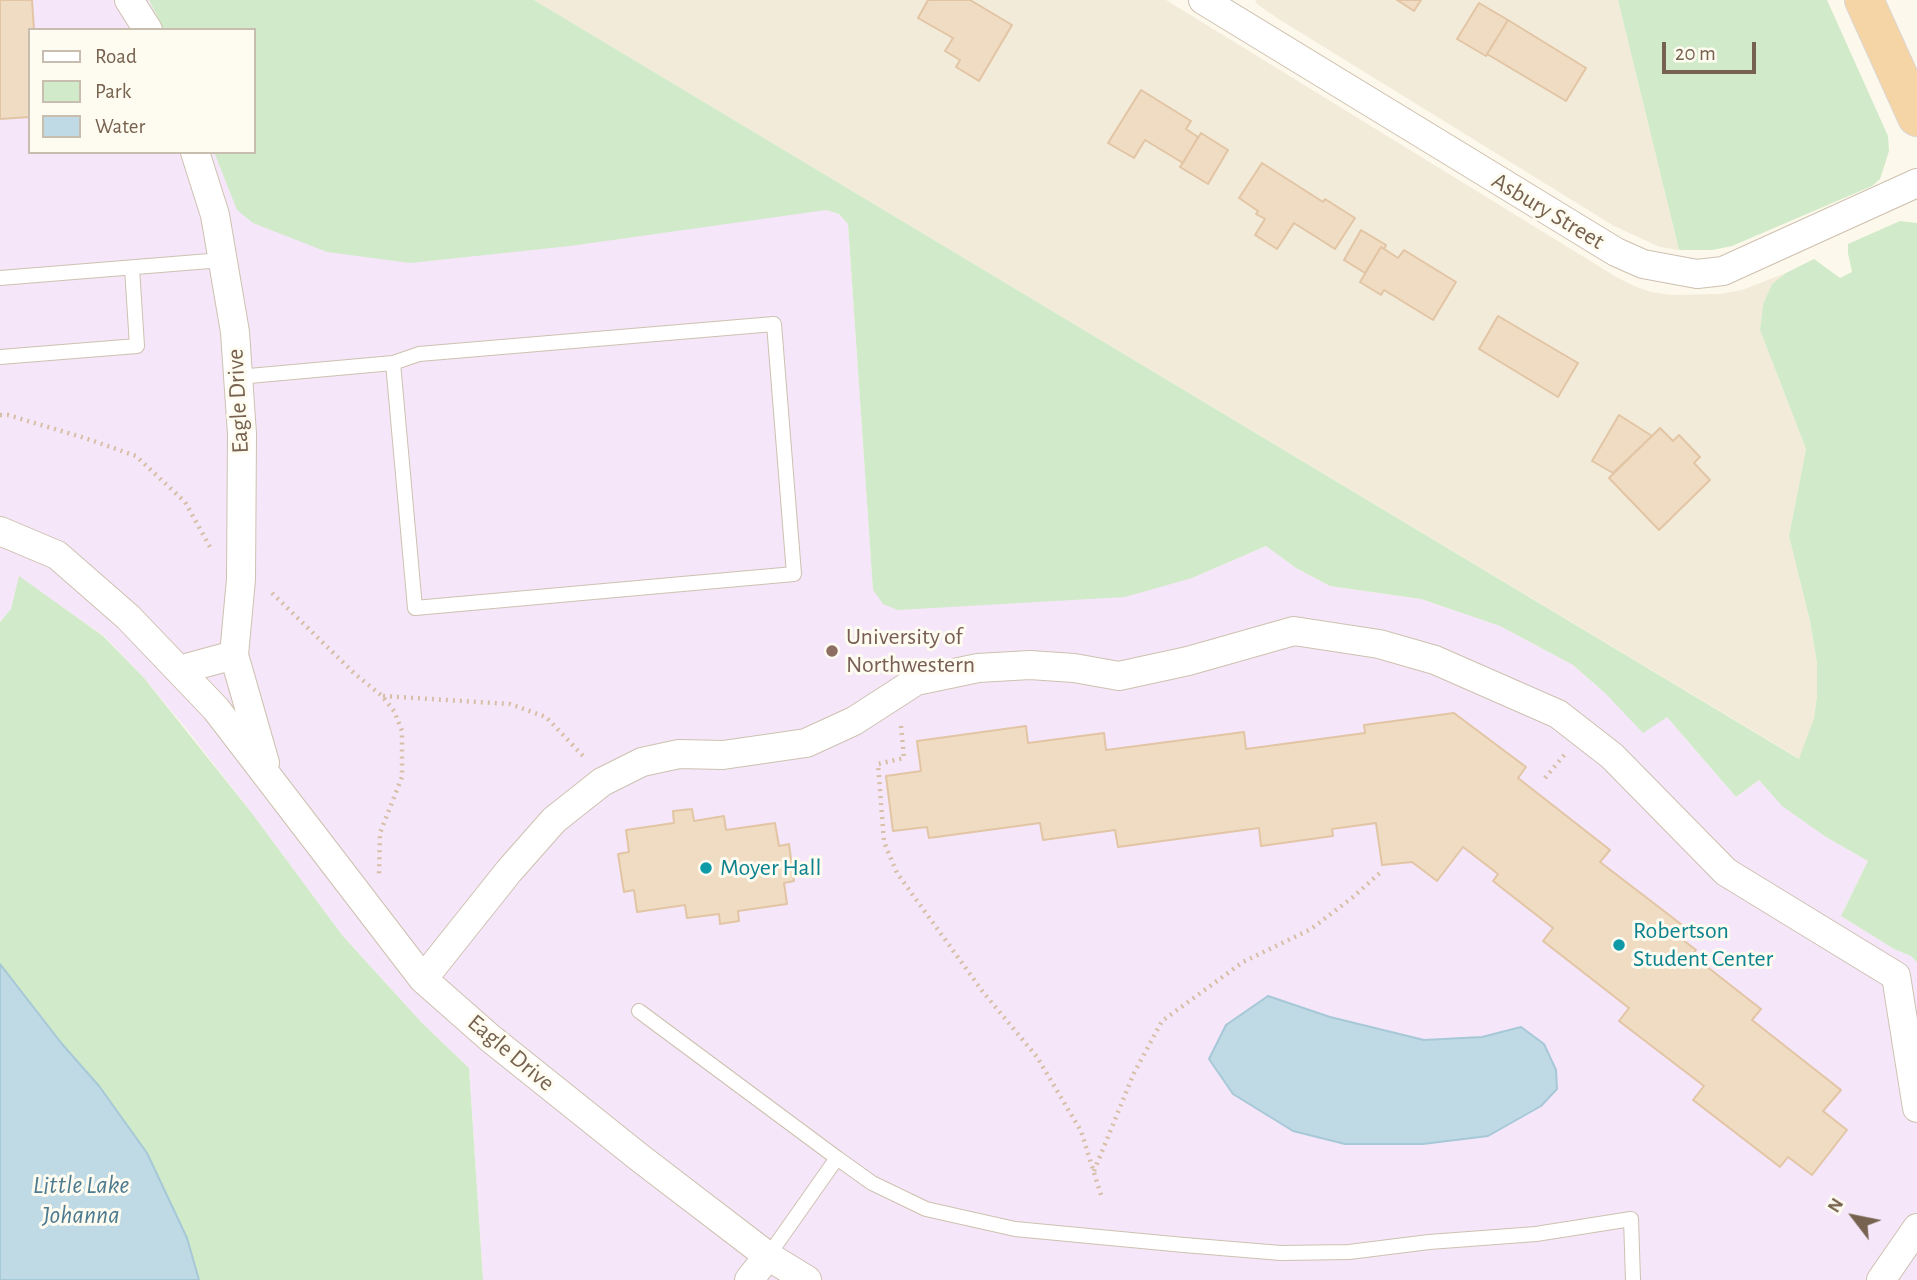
<!DOCTYPE html>
<style>
body{margin:0}
#map{position:relative;width:1917px;height:1280px;overflow:hidden;background:#fcf8eb;font-family:"Alegreya Sans",sans-serif}
canvas{display:block}
.legend{position:absolute;left:28px;top:28px;width:228px;height:126px;box-sizing:border-box;background:#fefbf1;border:2px solid #c8beb0;margin:0;padding:9px 12px;list-style:none;font-size:21px;color:#76624e}
.legend li{display:flex;align-items:center;gap:14px;height:35px}
.legend b{width:35px;border:2px solid #c8beb0}
.north{position:absolute;left:1819px;top:1182px;width:70px;height:70px;-webkit-text-stroke:5px #fefbf1;paint-order:stroke;rotate:302deg;font-size:19px;font-weight:700;line-height:28px;text-align:center;color:#76624e}
.north::after{content:'';display:block;margin:auto;width:24px;height:32px;background:#76624e;clip-path:polygon(50% 0,100% 100%,50% 72%,0 100%)}
.scale{position:absolute;left:1662px;top:42px;width:94px;height:32px;box-sizing:border-box;border:4px solid #76624e;border-top:0;padding-left:9px;font-size:21px;line-height:24px;white-space:nowrap;color:#76624e;-webkit-text-stroke:5px #fefbf1;paint-order:stroke}
</style>
<div id="map">
<canvas width="1917" height="1280"></canvas>
<ul class="legend">
<li><b style="height:9px;background:#fff"></b>Road</li>
<li><b style="height:19px;background:#d1eac9"></b>Park</li>
<li><b style="height:19px;background:#bfdae5"></b>Water</li>
</ul>
<div class="north">N</div>
<div class="scale">20 m</div>
</div>
<script>
const ctx = document.querySelector('canvas').getContext('2d');
ctx.lineJoin = 'round';
function fillPath(path, color) { ctx.fillStyle = color; ctx.fill(path, 'evenodd'); }
const poly = rows => new Path2D(rows.map(r => 'M' + r).join(''));
function trace(path, color, width, dash) { ctx.strokeStyle = color; ctx.lineWidth = width; ctx.lineCap = dash ? 'butt' : 'round'; ctx.setLineDash(dash || []); ctx.stroke(path); }
function drawText(font, color, halo, rows, align = 'center') {
  ctx.font = font + ' "Alegreya Sans",sans-serif'; ctx.lineWidth = 6; ctx.setLineDash([]); ctx.textBaseline = 'middle'; ctx.strokeStyle = halo; ctx.fillStyle = color; for (const [text, x, y, turn = 0] of rows) {
    ctx.save(); ctx.translate(x, y); ctx.rotate((+turn || 0) * Math.PI / 180); ctx.textAlign = isNaN(turn) ? turn : align; if (halo) ctx.strokeText(text, 0, 0); ctx.fillText(text, 0, 0); ctx.restore();
  }
}
const residential = poly([
 [534,0,1166,0,1618,278,1634,286,1651,292,1672,295,1720,294,1742,290,1786,273,1772,284,1763,304,1760,330,1806,449,1789,536,1810,621,1817,663,1817,696,1814,718,1800,759],
 [1255,0,1618,0,1679,250,1660,247,1614,226,1277,18,1257,4]
]);
const education = poly([
 [0,0,149,0,164,30,30,30,30,152,214,152,238,211,826,210,839,214,848,224,873,589,1192,578,1266,546,1296,568,1330,586,1421,599,1500,626,1573,665,1605,693,1667,717,1736,797,1759,780,1783,806,1826,837,1868,861,1841,916,1894,949,1911,956,1917,962,1917,1280,483,1280,469,1068,422,1023,342,935,251,812,189,732,144,678,104,636,19,577,11,609,0,622]
]);
const green = poly([
 [149,0,534,0,1799,759,1814,718,1817,696,1817,663,1810,621,1789,536,1806,449,1760,330,1763,304,1772,284,1786,273,1814,259,1840,278,1852,272,1848,253,1848,244,1900,221,1917,223,1917,962,1911,956,1894,949,1841,916,1868,861,1826,837,1782,806,1759,780,1736,797,1667,717,1643,733,1605,693,1573,665,1500,626,1421,599,1330,586,1296,568,1266,546,1192,578,1125,597,898,610,883,604,873,590,848,224,839,214,826,210,570,246,410,263,327,252,253,223,237,210,214,152,254,152,254,30,164,30],
 [1618,0,1827,0,1888,136,1889,151,1880,179,1872,186,1732,246,1712,250,1679,250],
 [19,576,103,636,144,678,251,812,342,935,422,1023,469,1068,483,1280,199,1280,187,1238,147,1153,99,1086,62,1044,0,964,0,622,11,609]
]);
const water = poly([
 [0,964,62,1044,99,1086,147,1153,187,1238,199,1280,0,1280,0,964],
 [1268,996,1330,1017,1424,1040,1482,1037,1521,1027,1544,1044,1556,1070,1557,1089,1541,1106,1488,1136,1423,1144,1345,1144,1293,1131,1233,1094,1209,1059,1226,1025,1268,996]
]);
const building = poly([
 [0,0,32,0,34,30,30,30,30,117,0,119,0,0],
 [928,0,970,0,1012,25,979,81,956,67,960,60,945,51,953,38,918,18,928,0],
 [1397,0,1421,0,1414,11,1397,0],
 [1479,3,1508,20,1486,56,1457,39,1479,3],
 [1508,20,1586,68,1566,101,1487,54,1508,20],
 [1141,90,1191,121,1186,129,1198,137,1183,163,1145,140,1134,158,1108,143,1141,90],
 [1201,133,1228,150,1208,184,1180,167,1201,133],
 [1262,163,1323,202,1325,199,1355,218,1335,249,1294,223,1277,249,1255,235,1265,219,1256,214,1258,211,1239,198,1262,163],
 [1361,230,1386,245,1384,249,1381,247,1365,273,1344,260,1361,230],
 [1381,247,1398,258,1404,250,1456,282,1433,320,1384,290,1381,295,1360,282,1381,247],
 [1498,316,1578,363,1558,397,1479,349,1498,316],
 [1619,415,1652,436,1613,473,1592,461,1619,415],
 [1660,428,1673,441,1679,435,1700,457,1694,463,1710,480,1659,530,1609,478,1660,428],
 [1454,713,1526,767,1518,778,1610,850,1600,862,1690,931,1683,940,1696,950,1692,955,1761,1009,1752,1020,1841,1090,1823,1111,1847,1130,1812,1175,1788,1157,1780,1167,1693,1100,1704,1086,1619,1021,1629,1008,1543,941,1553,928,1493,881,1498,874,1463,847,1437,881,1412,862,1382,865,1376,823,1332,829,1333,836,1261,846,1259,828,1118,847,1115,830,1043,840,1040,823,929,838,927,827,893,831,886,776,921,771,917,741,1026,726,1028,743,1104,733,1106,750,1244,732,1246,749,1365,733,1364,725,1454,713],
 [692,809,694,821,724,816,726,830,775,823,779,846,789,844,794,881,784,883,787,904,738,911,739,921,720,924,719,914,687,918,685,905,637,912,634,890,624,892,618,854,629,852,626,830,674,823,673,811,692,809]
]);
const path = poly([
 [0,415,8,415,85,438,136,456,185,502,210,547],
 [272,593,355,674,382,696,394,711,402,731,402,777,380,833,379,874],
 [383,696,510,704,546,717,585,758],
 [901,726,904,758,878,764,884,842,897,873,983,992,1037,1057,1081,1131,1101,1195],
 [1545,778,1565,754],
 [1094,1171,1134,1073,1162,1021,1243,962,1311,929,1353,897,1382,871]
]);
const service = poly([
 [0,278,222,260],
 [0,357,137,346,132,268],
 [238,377,393,363,419,354,774,324,794,574,415,608,393,363],
 [639,1011,837,1158,768,1256],
 [837,1158,872,1183,926,1209,1015,1229,1184,1245,1281,1253,1349,1252,1429,1242,1536,1234,1631,1219,1633,1280]
]);
const minor = poly([
 [129,0,148,30],
 [1203,0,1616,252,1643,264,1697,274,1723,271,1917,183],
 [195,152,215,215,235,332,242,434,241,579,234,655,265,763],
 [0,531,57,555,128,617,216,709,423,979,490,1038,640,1158,768,1256,807,1280],
 [179,670,234,655],
 [423,979,509,871,554,820,602,782,642,762,679,754,723,755,806,743,854,721,916,681,978,668,1030,665,1074,668,1119,676,1188,661,1294,631,1379,644,1435,660,1558,714,1612,756,1726,872,1896,976,1917,1108],
 [749,1280,768,1256],
 [1881,1280,1917,1228]
]);
const trunk = poly([
 [1864,0,1917,117]
]);
const markers = [
 [832,651,7,"#8d6e63"],
 [706,868,7,"#0f9aa8"],
 [1619,945,7,"#0f9aa8"]
];
const streetNames = [
 ["Asbury Street",1548,211,31],
 ["Eagle Drive",238,401,-93],
 ["Eagle Drive",511,1053,40]
];
const educationNames = [
 ["University of",846,637],
 ["Northwestern",846,665]
];
const cultureNames = [
 ["Moyer Hall",720,868],
 ["Robertson",1633,931],
 ["Student Center",1633,959]
];
const waterNames = [
 ["Little Lake",81,1185],
 ["Johanna",81,1215]
];
fillPath(residential, '#f3ebd9');
fillPath(education, '#f5e7f9');
fillPath(green, '#d1eac9');
fillPath(water, '#bfdae5');
trace(water, '#a6c8d7', 2);
fillPath(building, '#f0dcc3');
trace(building, '#e2c5a4', 2);
trace(service, '#cec1b0', 16);
trace(minor, '#cec1b0', 30);
trace(trunk, '#dbd6d1', 40);
trace(path, '#d6bfa6', 4.5, [2, 5]);
trace(service, '#fff', 14);
trace(minor, '#fff', 28);
trace(trunk, '#f5d5a6', 38);
for (const [x, y, r, color] of markers) { const dot = new Path2D(); dot.arc(x, y, r, 0, 2 * Math.PI); ctx.fillStyle = color; ctx.fill(dot); trace(dot, '#fefbf1', 2.5); }
drawText('24px', '#76624e', '#fefbf1', streetNames);
drawText('24px', '#785e54', '#fefbf1', educationNames, 'left');
drawText('24px', '#0d838f', '#fefbf1', cultureNames, 'left');
drawText('italic 26px', '#4c7a8f', '#fefbf1', waterNames);
</script>
